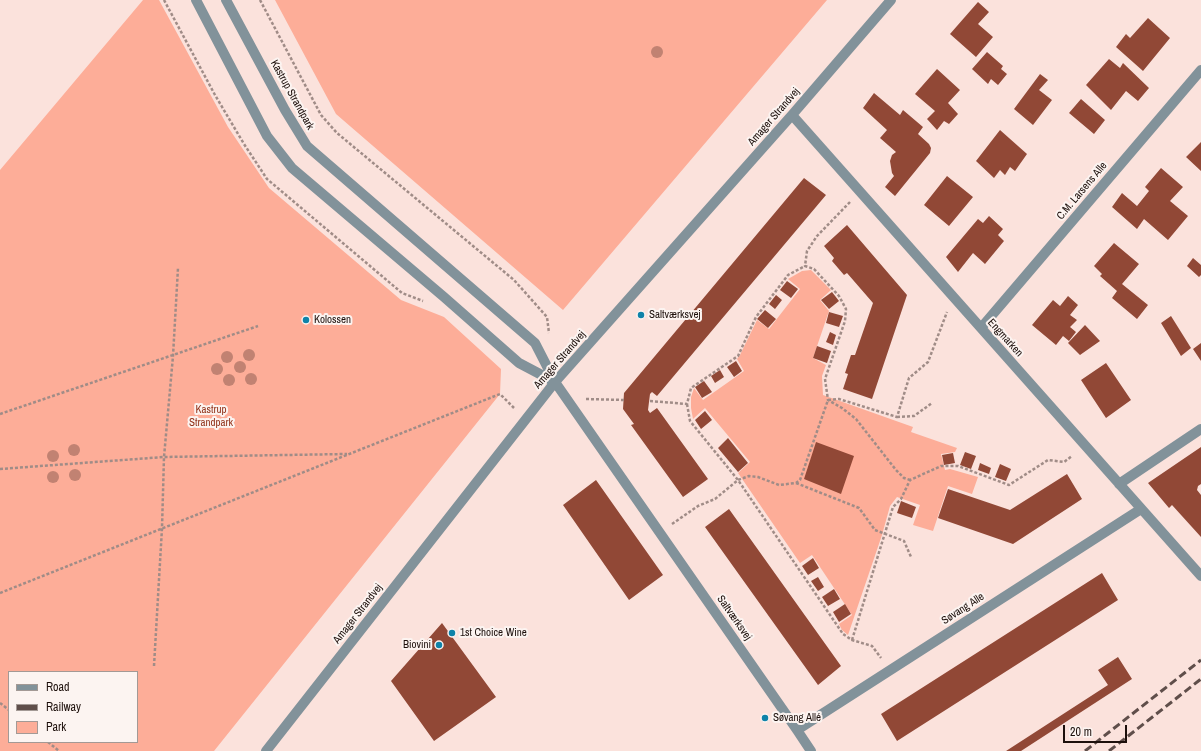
<!DOCTYPE html>
<meta charset="utf-8">
<style>
body{margin:0}
#map{position:relative;width:1201px;height:751px;overflow:hidden;background:#fbe2dc;font-family:"Archivo Narrow",sans-serif}
canvas{display:block}
.legend{position:absolute;left:8px;top:671px;width:130px;height:72px;box-sizing:border-box;background:#fcf4f1;border:1px solid #a39995;margin:0;padding:5px 7px;list-style:none;font-size:12px;color:#1d100c}
.legend li{display:flex;align-items:center;gap:8px;height:20px}
.legend b{width:20px;border:1px solid #a39995}
.scale{position:absolute;left:1063px;top:725px;width:64px;height:18px;box-sizing:border-box;border:2px solid #1d100c;border-top:0;padding-left:5px;font-size:12px;line-height:14px;white-space:nowrap;color:#1d100c;-webkit-text-stroke:3px #fcf4f1;paint-order:stroke}
</style>
<div id="map">
<canvas width="1201" height="751"></canvas>
<ul class="legend">
<li><b style="height:5px;background:#82929a"></b>Road</li>
<li><b style="height:5px;background:#5f4e4a"></b>Railway</li>
<li><b style="height:11px;background:#fdad98"></b>Park</li>
</ul>
<div class="scale">20 m</div>
</div>
<script>
const ctx = document.querySelector('canvas').getContext('2d');
ctx.lineJoin = 'round';
function fillPath(path, color) { ctx.fillStyle = color; ctx.fill(path, 'evenodd'); }
const poly = rows => new Path2D(rows.map(r => 'M' + r).join(''));
function trace(path, color, width, dash) { ctx.strokeStyle = color; ctx.lineWidth = width; ctx.lineCap = dash ? 'butt' : 'round'; ctx.setLineDash(dash || []); ctx.stroke(path); }
function drawText(font, color, halo, rows, align = 'center') {
  ctx.font = font + ' "Archivo Narrow",sans-serif'; ctx.lineWidth = 4; ctx.setLineDash([]); ctx.textBaseline = 'middle'; ctx.strokeStyle = halo; ctx.fillStyle = color; for (const [text, x, y, turn = 0] of rows) {
    ctx.save(); ctx.translate(x, y); ctx.rotate((+turn || 0) * Math.PI / 180); ctx.textAlign = isNaN(turn) ? turn : align; if (halo) ctx.strokeText(text, 0, 0); ctx.fillText(text, 0, 0); ctx.restore();
  }
}
const green = poly([
 [143,0,159,0,228,127,269,188,401,300,444,317,501,369,500,394,214,751,0,751,0,170],
 [9,672,137,672,137,742,9,742],
 [275,0,827,0,563,310,336,114],
 [811,270,831,290,820,300,829,311,813,358,826,365,822,376,823,395,913,427,911,432,957,448,955,452,941,454,945,470,950,469,978,477,972,494,948,486,933,531,913,525,920,505,897,497,890,506,882,535,848,635,842,630,839,624,852,615,812,555,800,563,738,473,750,462,705,408,693,419,691,408,691,397,694,388,703,400,744,371,737,359,740,355,757,320,769,329,800,289,788,279,802,271]
]);
const building = poly([
 [978,2,989,12,978,24,993,37,976,57,950,34],
 [1148,18,1170,38,1143,71,1116,47,1126,34,1130,38],
 [987,52,1003,66,1001,69,1007,74,998,85,991,79,988,84,972,69],
 [1109,59,1120,68,1123,63,1149,88,1138,101,1126,91,1111,110,1086,85],
 [937,69,960,90,948,103,958,114,949,124,944,121,937,130,927,119,935,111,915,94],
 [1040,74,1048,80,1039,90,1052,100,1033,125,1014,109],
 [874,93,900,115,903,110,923,127,918,134,929,144,931,148,930,153,895,196,885,187,894,176,892,173,890,161,892,155,896,152,880,138,887,130,863,108],
 [1081,99,1105,120,1094,134,1069,113],
 [1000,130,1027,154,1015,171,1010,167,1005,175,1000,170,994,178,976,161],
 [1201,142,1201,171,1186,157],
 [1161,168,1183,187,1170,201,1188,216,1168,240,1144,219,1137,229,1112,207,1122,193,1137,206,1149,191,1145,187],
 [947,176,973,197,949,226,924,205],
 [804,178,826,195,657,396,652,392,650,394,648,410,650,413,657,408,708,479,683,497,631,425,634,424,623,409,624,393],
 [989,216,1003,229,998,235,1004,241,985,264,973,253,958,272,946,257,978,219,983,223],
 [847,225,907,295,872,399,843,389,848,374,845,373,851,355,855,355,873,303,847,273,844,275,832,261,834,258,824,246],
 [1114,243,1139,264,1122,284,1148,305,1137,319,1112,298,1117,291,1100,276,1102,274,1094,266],
 [1193,258,1201,265,1201,275,1199,277,1187,266],
 [787,281,798,289,791,298,780,290],
 [832,292,839,301,829,309,821,300],
 [776,295,782,300,775,309,769,304],
 [1068,296,1078,305,1070,315,1077,320,1070,327,1076,332,1069,341,1063,336,1056,345,1032,325,1053,300,1060,306],
 [765,310,776,319,768,328,757,319],
 [829,312,843,316,839,327,826,323],
 [1171,316,1191,348,1181,356,1161,323],
 [1085,325,1100,341,1080,355,1068,343],
 [830,332,836,335,833,345,826,342],
 [1201,343,1201,361,1193,349],
 [817,346,831,351,827,363,813,358],
 [736,361,742,371,734,377,727,367],
 [1106,363,1131,400,1106,418,1081,380],
 [720,370,724,377,715,383,711,376],
 [704,381,712,392,702,398,695,387],
 [705,411,712,420,701,429,695,420],
 [728,438,748,463,738,472,718,448],
 [816,442,854,456,841,494,804,479],
 [1201,447,1201,484,1198,486,1197,490,1201,495,1201,537,1172,505,1169,508,1148,483],
 [965,452,976,456,971,469,960,465],
 [953,453,955,463,944,465,942,455],
 [980,463,991,468,989,474,978,470],
 [1000,464,1011,469,1006,481,995,477],
 [1067,474,1082,499,1013,544,938,518,948,489,1010,510],
 [596,480,663,575,629,600,563,505],
 [901,501,916,507,912,518,897,513],
 [729,509,841,666,818,685,705,527],
 [813,558,819,568,808,575,802,566],
 [1102,573,1118,600,897,741,881,714],
 [818,577,824,587,818,591,811,581],
 [834,589,840,599,828,606,822,597],
 [845,604,851,614,839,622,833,612],
 [442,623,496,697,434,741,391,681],
 [1118,657,1132,679,1021,751,1006,751,1108,685,1098,670]
]);
const path = poly([
 [164,0,215,95,244,144,267,179,402,293,423,301],
 [260,0,321,115,337,133,514,280,547,317,549,333],
 [850,202,817,236,807,251,805,266,814,269,839,296,846,309,845,321,825,379,828,400,842,408,856,419,896,470,904,478,910,480],
 [586,399,624,400],
 [650,401,687,404,691,388,738,356,756,317,788,275,805,266],
 [687,404,690,421,738,480,843,634,852,640,872,646,881,658],
 [0,414,258,326],
 [897,417,914,416,932,403],
 [0,469,164,457,347,454],
 [796,483,859,508,875,530,904,541,911,557],
 [672,524,698,506,715,499,738,480,749,476,758,477,779,485,796,483,800,480,828,400,839,399,897,417,909,378,928,362,947,312],
 [0,593,500,394,514,408],
 [852,640,893,507,901,499,910,480,941,466,958,466,1009,485,1048,460,1064,462,1072,456],
 [154,666,162,528,164,457,173,356,178,268],
 [0,703,9,710],
 [48,742,59,751]
]);
const minor = poly([
 [196,0,267,136,292,168,444,297,519,363,555,382],
 [226,0,285,110,307,146,535,343,555,382,797,730,811,751],
 [792,115,1201,576],
 [981,328,1201,70],
 [1119,484,1201,429],
 [797,730,1141,509],
 [266,751,555,382,792,115,891,0]
]);
const rail = poly([
 [1085,751,1201,660],
 [1109,751,1201,679]
]);
const trees = [
 [657,52],
 [249,355],
 [227,357],
 [240,367],
 [217,369],
 [251,379],
 [229,380],
 [74,450],
 [53,456],
 [75,475],
 [53,477]
];
const markers = [
 [641,315,4,"#0e83a9"],
 [306,320,4,"#0e83a9"],
 [452,633,4,"#0e83a9"],
 [439,645,4,"#0e83a9"],
 [765,718,4,"#0e83a9"]
];
const streetNames = [
 ["Kastrup Strandpark",292,95,61],
 ["Amager Strandvej",774,117,-49],
 ["C.M. Larsens Alle",1082,191,-50],
 ["Engmarken",1005,338,48],
 ["Amager Strandvej",560,360,-49],
 ["Søvang Alle",963,609,-33],
 ["Amager Strandvej",358,614,-52],
 ["Saltværksvej",734,618,55]
];
const poiNames = [
 ["Saltværksvej",649,315],
 ["Kolossen",314,320],
 ["1st Choice Wine",460,633],
 ["Biovini",431,645,"right"],
 ["Søvang Allé",773,718]
];
const parkNames = [
 ["Kastrup",211,410],
 ["Strandpark",211,423]
];
fillPath(green, '#fdad98');
fillPath(building, '#914836');
trace(path, '#a08c87', 2.5, [3, 2]);
trace(minor, '#82929a', 10);
trace(rail, '#5f4e4a', 3, [8, 4]);
ctx.fillStyle = '#c18272';
for (const [x, y] of trees) { ctx.beginPath(); ctx.arc(x, y, 6, 0, 2 * Math.PI); ctx.fill(); }
for (const [x, y, r, color] of markers) { const dot = new Path2D(); dot.arc(x, y, r, 0, 2 * Math.PI); ctx.fillStyle = color; ctx.fill(dot); trace(dot, '#fcf4f1', 1.5); }
drawText('11px', '#1d100c', '#fcf4f1', streetNames);
drawText('11px', '#1d100c', '#fcf4f1', poiNames, 'left');
drawText('11px', '#92341c', '#fcf4f1', parkNames);
</script>
